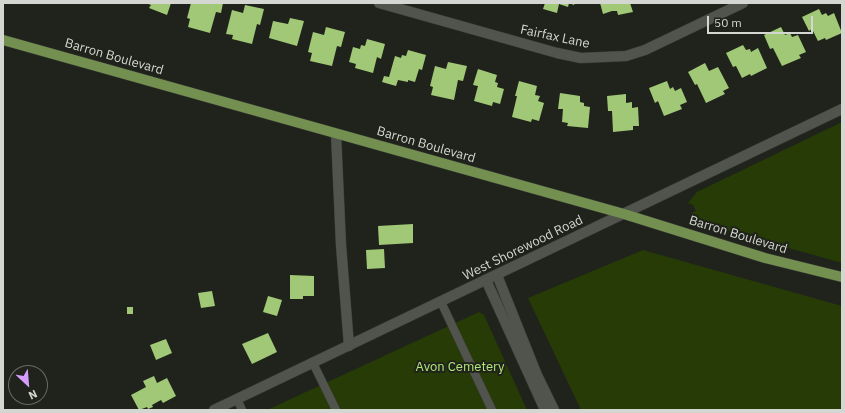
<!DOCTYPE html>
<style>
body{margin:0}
#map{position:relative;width:845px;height:413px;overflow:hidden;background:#1f231b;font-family:"IBM Plex Sans",sans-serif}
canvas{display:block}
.frame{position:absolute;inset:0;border:4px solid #d4d6d1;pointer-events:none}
.north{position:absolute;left:8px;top:365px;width:40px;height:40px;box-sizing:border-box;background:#1f231b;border:1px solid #676b64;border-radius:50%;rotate:154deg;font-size:11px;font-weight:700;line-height:16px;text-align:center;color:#d4d6d1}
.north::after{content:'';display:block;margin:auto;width:14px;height:18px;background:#d39cfd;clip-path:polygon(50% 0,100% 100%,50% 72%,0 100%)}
.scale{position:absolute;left:707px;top:16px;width:106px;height:18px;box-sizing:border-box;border:2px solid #d4d6d1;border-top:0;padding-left:5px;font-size:12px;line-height:14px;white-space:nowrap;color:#d4d6d1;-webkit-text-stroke:3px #1f231b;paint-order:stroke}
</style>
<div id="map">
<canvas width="845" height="413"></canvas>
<div class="frame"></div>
<div class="north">N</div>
<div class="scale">50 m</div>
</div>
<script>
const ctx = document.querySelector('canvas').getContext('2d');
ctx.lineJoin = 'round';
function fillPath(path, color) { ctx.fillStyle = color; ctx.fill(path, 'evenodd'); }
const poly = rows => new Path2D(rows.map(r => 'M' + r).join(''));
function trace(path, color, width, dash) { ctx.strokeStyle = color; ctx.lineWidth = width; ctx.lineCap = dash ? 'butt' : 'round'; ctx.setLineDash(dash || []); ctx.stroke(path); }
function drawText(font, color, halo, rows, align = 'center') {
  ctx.font = font + ' "IBM Plex Sans",sans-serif'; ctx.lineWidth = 4; ctx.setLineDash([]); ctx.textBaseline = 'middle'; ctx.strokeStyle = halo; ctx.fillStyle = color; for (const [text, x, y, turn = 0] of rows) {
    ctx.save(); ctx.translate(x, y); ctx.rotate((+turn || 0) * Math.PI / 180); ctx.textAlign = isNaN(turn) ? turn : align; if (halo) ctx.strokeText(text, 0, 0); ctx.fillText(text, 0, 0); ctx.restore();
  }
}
const green = poly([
 [842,122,842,263,725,230,699,221,691,213,696,211,693,205,688,203,697,192],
 [643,250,842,306,842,410,581,410,528,298],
 [479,312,484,315,527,410,267,410]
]);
const building = poly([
 [146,3,171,3,167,15,149,8,151,5],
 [191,3,223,3,221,13,216,12,210,33,188,27,190,19,187,18],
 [545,3,575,3,574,5,569,3,568,7,559,4,557,13,543,9],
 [600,3,630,3,633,12,618,15,617,11,612,11,603,14],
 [245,5,264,9,260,25,257,24,252,44,232,39,233,35,226,34,232,10,243,13],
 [819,9,822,15,826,13,828,16,834,13,842,33,826,40,825,38,818,41,812,29,809,31,802,17],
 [290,18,304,21,297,46,269,38,273,21,288,24],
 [326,27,345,32,341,47,337,46,332,66,310,61,312,53,308,52,313,32,324,35],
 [781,27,785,35,790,33,792,37,798,35,806,52,799,55,801,58,782,66,773,48,770,49,764,35],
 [367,39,385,44,381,59,377,57,373,73,355,68,356,64,349,62,353,47,360,49,361,45,365,46],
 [743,45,746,50,750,49,751,52,758,48,767,68,751,76,750,74,742,78,736,66,733,67,726,53],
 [408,50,426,55,422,70,419,69,415,82,408,80,408,82,398,80,396,86,382,82,384,76,389,77,395,56,401,58,402,55,406,56],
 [448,62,467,66,463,81,458,80,454,100,431,95,433,87,430,86,435,66,446,69],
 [705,63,709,71,718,67,729,88,723,91,725,94,706,103,697,84,695,85,688,72],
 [478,69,497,75,495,82,498,83,497,87,504,89,500,104,493,102,492,106,474,101,478,86,473,85],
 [519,81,537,86,535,95,540,96,538,101,544,103,539,121,532,119,531,122,512,117,517,96,515,96],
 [667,81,670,89,673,87,675,91,681,88,687,102,680,105,682,109,664,116,658,101,655,103,649,88],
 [560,93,580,96,580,102,584,103,584,106,590,107,588,128,567,126,568,123,562,122,563,109,558,109],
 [626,94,626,103,632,102,632,108,638,107,639,126,633,126,633,130,613,132,612,111,608,111,607,96],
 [413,224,413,243,379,245,378,226],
 [384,249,385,268,367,269,366,250],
 [290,275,314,276,314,296,303,296,303,299,290,299],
 [212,291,215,306,201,308,198,293],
 [268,296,282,300,277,316,263,312],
 [127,307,133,307,133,314,127,314],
 [268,333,277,352,252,364,242,344],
 [166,339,172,353,156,360,150,345],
 [154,376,157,383,167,378,176,396,163,403,161,400,152,405,153,407,148,409,147,407,139,410,131,395,146,387,143,381]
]);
const lane = poly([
 [441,302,492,410],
 [313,363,336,410],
 [237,399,242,410]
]);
const street = poly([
 [379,3,557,53,581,58,626,56,645,50,743,3],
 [336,134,341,245,349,346]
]);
const secondary = poly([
 [497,275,537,375,554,410],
 [486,280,545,410],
 [214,410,842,109]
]);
const primary = poly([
 [3,40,624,214,765,258,842,277]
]);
const streetNames = [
 ["Fairfax Lane",555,37,12],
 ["Barron Boulevard",114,57,16],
 ["Barron Boulevard",426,145,16],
 ["Barron Boulevard",738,235,17],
 ["West Shorewood Road",523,248,-26]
];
const parkNames = [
 ["Avon Cemetery",460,367]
];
fillPath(green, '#273b06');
fillPath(building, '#a1c876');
trace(lane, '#3a3c37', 9);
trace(street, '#3a3c37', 11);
trace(secondary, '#3a3c37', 11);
trace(primary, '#3a3c37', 11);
trace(lane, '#50544c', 8);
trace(street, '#50544c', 10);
trace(secondary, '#50544c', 10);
trace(primary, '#739050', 10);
drawText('13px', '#d4d6d1', '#1f231b', streetNames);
drawText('13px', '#b4e57a', '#1f231b', parkNames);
</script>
